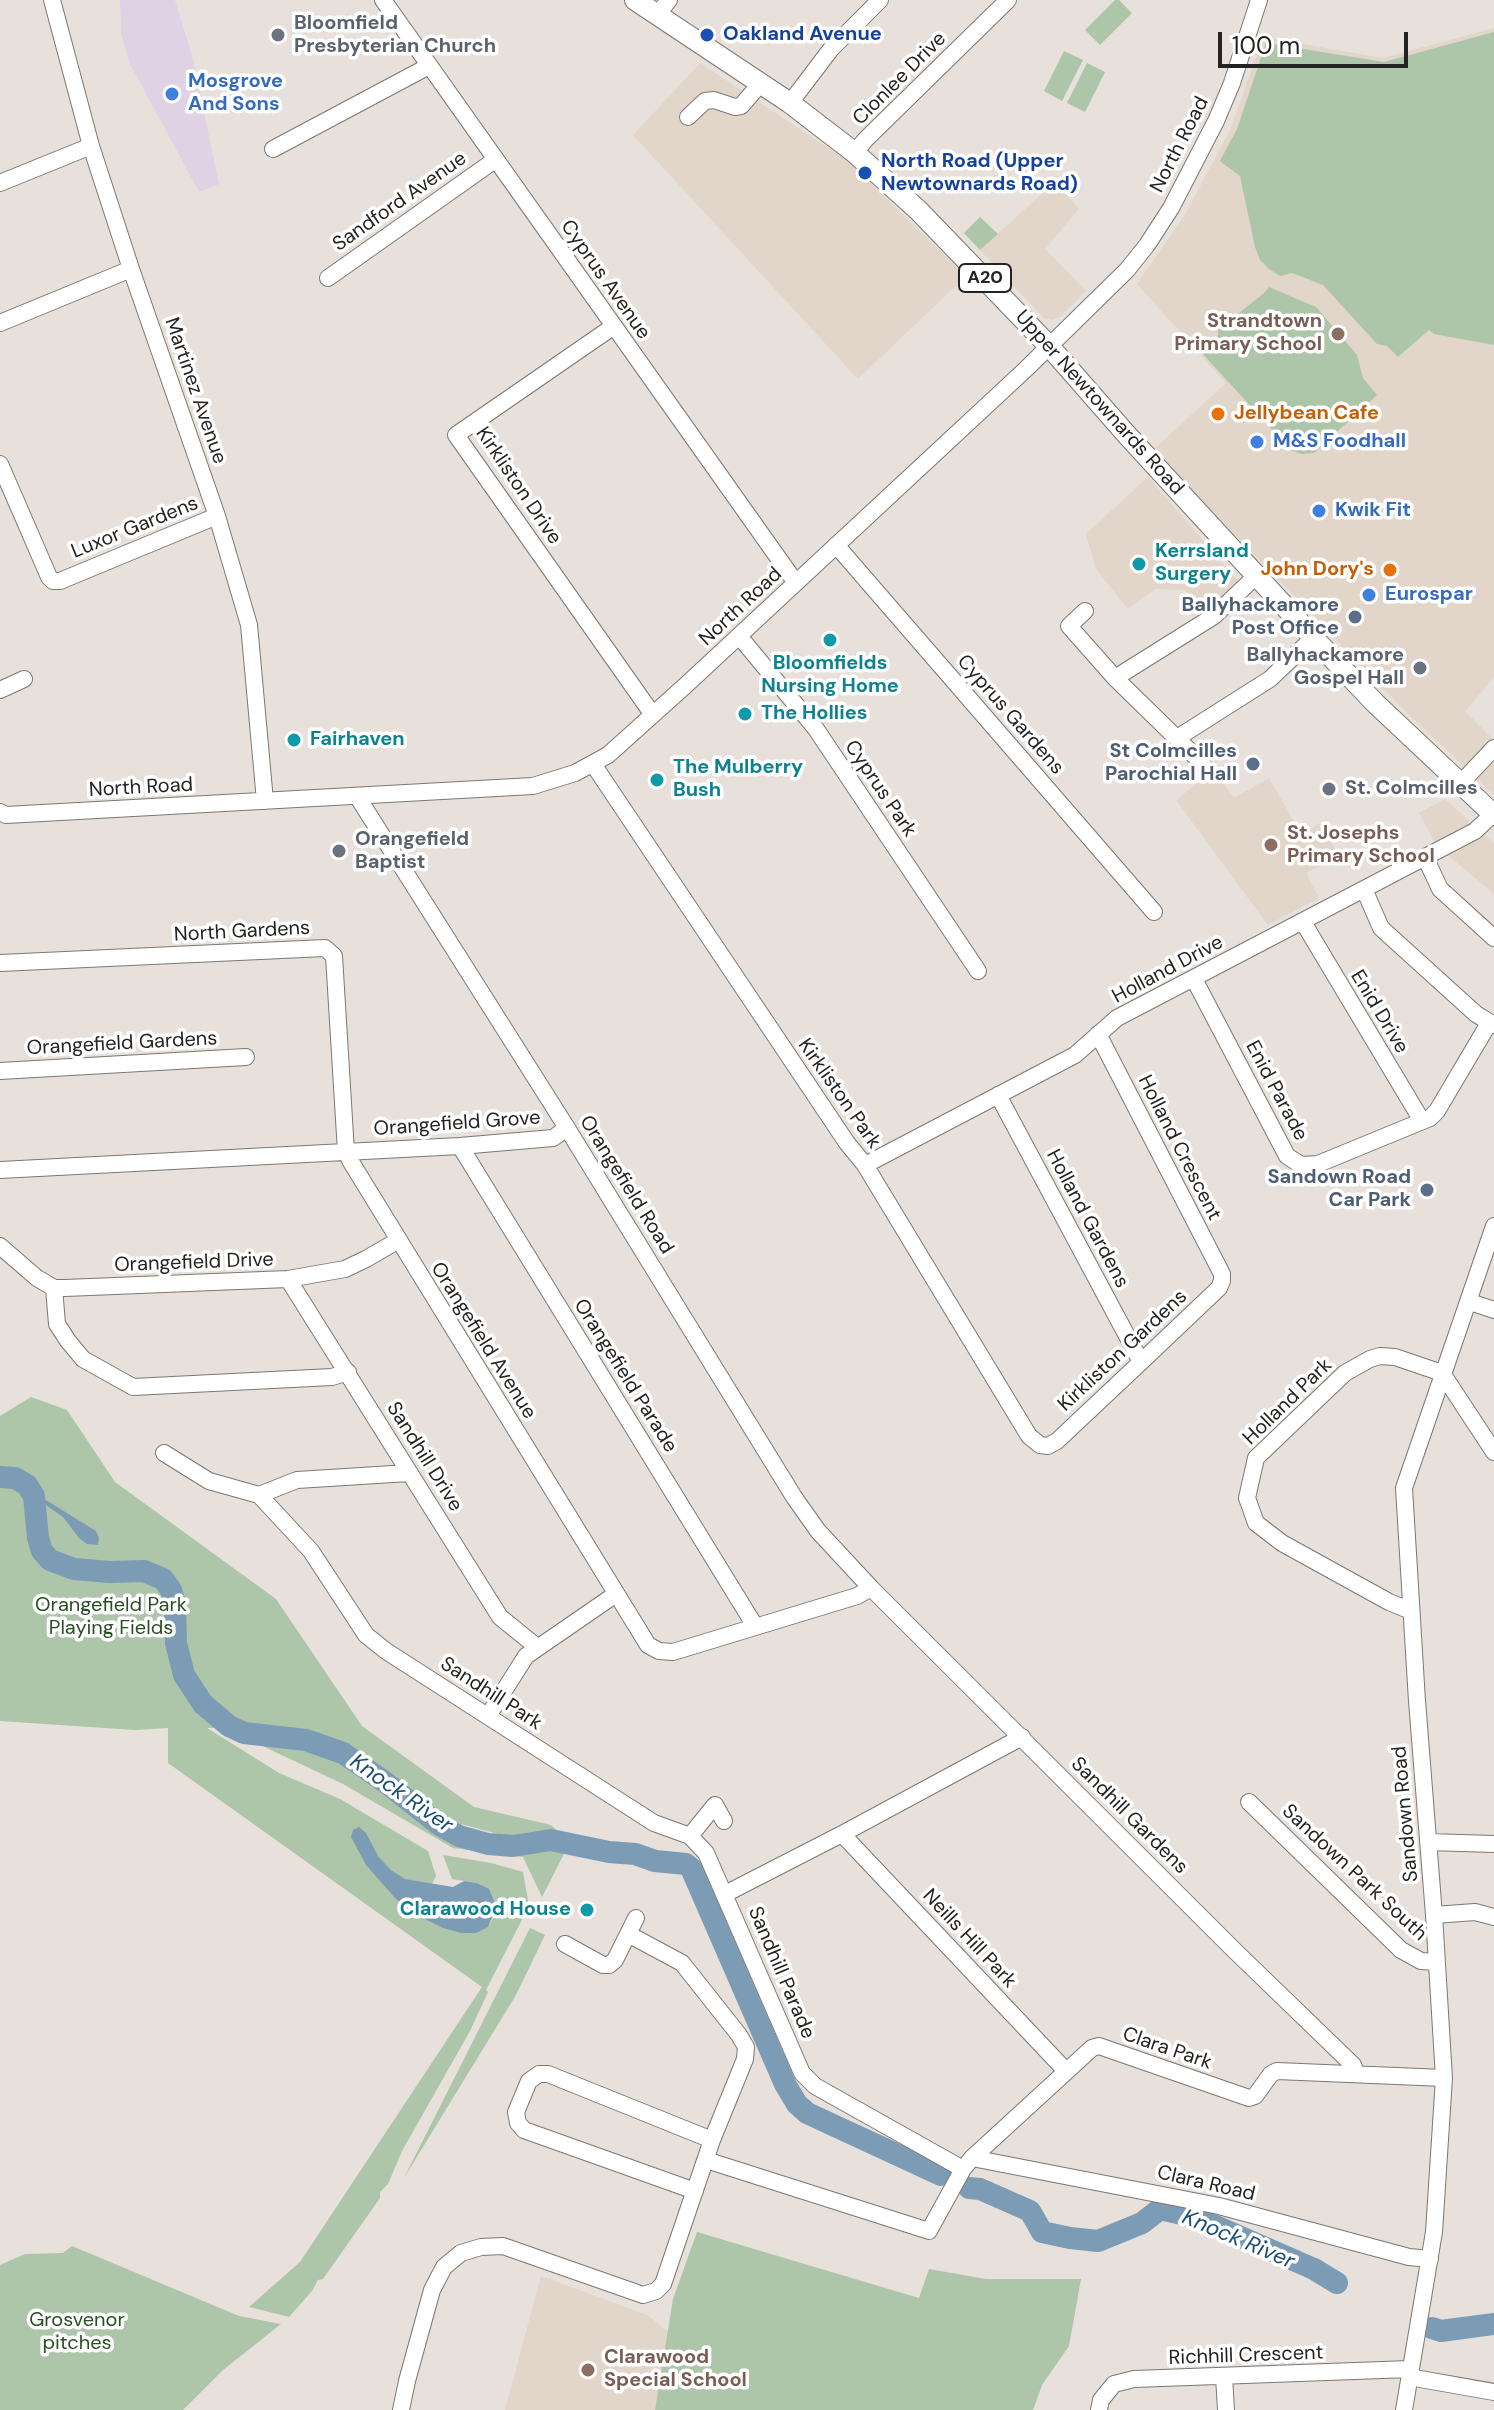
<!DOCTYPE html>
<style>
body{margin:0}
#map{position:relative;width:1494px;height:2410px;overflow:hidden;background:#e7e0db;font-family:"DM Sans",sans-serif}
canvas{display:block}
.scale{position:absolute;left:1218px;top:32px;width:190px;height:36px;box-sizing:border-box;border:4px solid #252321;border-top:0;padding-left:10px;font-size:24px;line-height:28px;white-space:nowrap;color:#252321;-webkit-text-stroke:6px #fff;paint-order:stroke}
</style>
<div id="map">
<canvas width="1494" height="2410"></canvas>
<div class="scale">100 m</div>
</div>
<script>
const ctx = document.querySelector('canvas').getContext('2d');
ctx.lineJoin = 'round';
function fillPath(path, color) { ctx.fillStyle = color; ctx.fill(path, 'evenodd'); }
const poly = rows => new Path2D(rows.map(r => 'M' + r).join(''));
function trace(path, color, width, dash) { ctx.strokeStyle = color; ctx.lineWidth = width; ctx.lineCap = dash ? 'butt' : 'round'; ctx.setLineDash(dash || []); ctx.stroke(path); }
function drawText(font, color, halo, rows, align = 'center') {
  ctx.font = font + ' "DM Sans",sans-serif'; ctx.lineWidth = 7; ctx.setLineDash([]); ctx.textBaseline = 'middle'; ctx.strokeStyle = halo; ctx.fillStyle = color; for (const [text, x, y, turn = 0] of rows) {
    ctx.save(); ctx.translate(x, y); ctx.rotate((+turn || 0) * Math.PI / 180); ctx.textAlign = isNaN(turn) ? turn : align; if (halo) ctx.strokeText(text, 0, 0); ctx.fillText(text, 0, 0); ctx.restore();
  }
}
const built = poly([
 [1494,28,1494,677,1465,711,1494,740,1494,795,1401,707,1153,450,1226,383,1137,284,1186,213,1231,128,1263,37,1383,58],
 [700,63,848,161,966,276,858,379,633,135],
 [1055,182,1079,209,1045,249,1086,291,1060,317,1052,320,1044,318,980,250],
 [1148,477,1247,591,1211,623,1185,590,1155,589,1128,609,1096,569,1086,534],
 [1213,771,1234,798,1269,778,1301,834,1320,823,1339,856,1306,873,1319,898,1268,925,1176,800],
 [1445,799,1494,843,1494,894,1437,846,1419,813],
 [541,2276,647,2315,668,2331,655,2410,505,2410]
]);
const industrial = poly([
 [120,0,175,0,192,55,219,184,199,192,129,62,121,33]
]);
const green = poly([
 [1115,0,1119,0,1132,13,1100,45,1085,30],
 [1494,32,1494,345,1434,334,1429,330,1398,357,1387,346,1377,344,1323,285,1292,273,1280,276,1269,269,1260,260,1255,247,1240,176,1220,161,1237,129,1266,43,1384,62],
 [1064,51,1083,60,1062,101,1044,91],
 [1087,63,1105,72,1085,112,1067,103],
 [980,217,998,234,980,250,964,233],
 [1269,287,1316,307,1357,355,1363,378,1377,395,1314,453,1301,454,1291,450,1201,352,1218,337,1218,330,1264,293],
 [31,1397,67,1410,115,1482,276,1599,362,1726,474,1807,551,1825,565,1838,517,1839,453,1822,329,1740,287,1728,207,1728,279,1773,340,1799,428,1851,436,1876,432,1884,404,1879,391,1870,378,1856,366,1865,488,1927,494,1916,495,1903,477,1883,452,1879,443,1855,491,1863,523,1872,529,1906,486,1990,488,1992,470,2031,402,2151,388,2184,380,2192,380,2198,323,2279,318,2280,312,2291,289,2317,249,2307,300,2262,482,1987,168,1763,168,1728,135,1730,0,1721,0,1416],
 [252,1741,287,1741,333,1755,376,1780,418,1815,466,1843,514,1851,569,1844,542,1897,523,1857,453,1848,343,1784],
 [530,1928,545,1935,516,1995,404,2178],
 [697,2232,919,2298,929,2269,986,2279,1081,2279,1069,2346,1042,2385,1033,2410,655,2410,673,2299],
 [72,2246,239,2316,281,2324,223,2370,183,2410,0,2410,0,2265,25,2254,63,2253]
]);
const water = poly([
 [41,1497,96,1531,99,1538,98,1545,87,1544,79,1538,63,1517,43,1503],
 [359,1827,366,1833,378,1856,391,1870,405,1879,453,1887,464,1881,477,1883,489,1889,495,1903,493,1915,488,1927,476,1933,461,1933,443,1928,419,1916,395,1898,366,1865,351,1837,353,1830]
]);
const river = poly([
 [0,1477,15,1478,27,1485,34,1496,38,1538,42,1551,50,1560,74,1569,110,1572,144,1571,163,1579,171,1590,175,1603,176,1643,184,1675,203,1704,229,1726,244,1733,306,1740,343,1753,385,1782,438,1824,459,1836,488,1844,513,1846,551,1840,609,1852,635,1854,655,1861,686,1864,691,1868,785,2084,797,2104,807,2113,941,2175],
 [969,2188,980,2189,1030,2211,1042,2232,1070,2238,1098,2241,1142,2223,1160,2209,1195,2217,1314,2269,1337,2283],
 [1432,2328,1441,2331,1494,2324]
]);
const minor = poly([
 [52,0,91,146,131,269,217,516,249,625,265,801],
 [383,0,796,583],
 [657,15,669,0],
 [790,103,831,49,880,0],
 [688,117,705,101,714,100,735,107,741,106,761,83],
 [273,149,429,66],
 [855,153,865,140,1008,0],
 [0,183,91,146],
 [328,278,495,160],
 [0,323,131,269],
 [614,326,456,435,653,715],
 [0,464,49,577,53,581,60,581,217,516],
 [836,545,1154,912],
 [1085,611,1069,626,1115,678,1203,764],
 [739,636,816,729,978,971],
 [1115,678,1214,616,1256,576],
 [0,690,24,679],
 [1177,738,1270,679,1313,638],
 [593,764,847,1143,865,1165,1029,1436,1040,1445,1048,1446,1057,1441,1141,1362,1219,1288,1222,1281,1222,1274,1098,1034],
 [1460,784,1494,748],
 [357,796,567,1128,794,1497,818,1531,871,1588,1234,1950,1353,2065,1356,2073],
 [0,812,6,815,533,786,575,773,608,755,686,685,1026,369,1127,270,1147,245,1171,208,1216,121,1232,83,1259,0],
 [1425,857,1440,889,1494,938],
 [1364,889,1381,928,1476,1014,1494,1025],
 [1303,922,1422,1121],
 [0,963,325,948,334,956,346,1152,351,1162,648,1645,659,1651,673,1652,857,1596,871,1588],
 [1194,979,1287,1156,1301,1165,1318,1164,1430,1118,1437,1111,1489,1023],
 [0,1071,246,1057],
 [998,1095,1141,1362],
 [460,1146,755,1626],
 [865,1165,1075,1055,1117,1018,1475,831,1493,814],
 [0,1170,460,1146,553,1138,567,1128],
 [0,1246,37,1278,54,1288,65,1288,288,1279,345,1269,366,1259,397,1241],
 [288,1279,500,1617,537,1647],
 [54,1288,57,1324,68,1341,83,1359,133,1387,332,1377,348,1372],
 [1470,1302,1494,1310],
 [1442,1373,1494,1452],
 [164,1453,209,1481,259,1495,311,1551,366,1635,386,1651,654,1823,690,1836,706,1853,802,2073,815,2086,963,2169],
 [259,1495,297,1480,409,1473],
 [1411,1611,1389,1602,1282,1543,1256,1523,1247,1498,1256,1458,1345,1373,1370,1359,1380,1356,1395,1357,1442,1373],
 [488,1716,526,1656,616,1594],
 [1249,1802,1401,1950,1421,1961,1436,1962],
 [842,1834,1066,2071],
 [690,1836,715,1805,724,1821],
 [1428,1842,1494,1844],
 [725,1894,842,1834,1022,1737],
 [1434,1915,1475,1912,1494,1917],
 [565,1944,603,1965,609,1965,615,1960,636,1918],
 [972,2158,1219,2206,1409,2257,1430,2259],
 [706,2160,929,2231,963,2169,972,2158,1092,2048,1099,2046,1249,2098,1255,2096,1271,2074,1277,2071,1444,2078],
 [695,2191,524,2130,518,2123,516,2112,529,2081,539,2074,548,2074,712,2140],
 [1224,2376,1226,2410],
 [1409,2377,1494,2392],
 [401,2410,407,2381,432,2290,444,2267,461,2253,481,2247,503,2246,643,2295,656,2291,663,2284,712,2140,745,2059,746,2047,739,2035,682,1963,628,1934],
 [1099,2410,1101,2400,1114,2384,1134,2379,1410,2369],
 [1404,2410,1434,2232,1444,2078,1434,1915,1417,1701,1404,1488,1494,1226]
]);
const major = poly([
 [635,0,790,103,855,153,919,211,1049,346,1127,435,1335,661,1375,703,1494,815]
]);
const markers = [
 [278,35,8,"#6b7280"],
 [707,35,8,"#1a4fb4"],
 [172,94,8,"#3f7fe0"],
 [865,173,8,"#1a4fb4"],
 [1338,334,8,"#8d6e63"],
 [1218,414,8,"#e8710a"],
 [1257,442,8,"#3f7fe0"],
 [1319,511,8,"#3f7fe0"],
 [1139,564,8,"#0f9aa8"],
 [1390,570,8,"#e8710a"],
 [1369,595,8,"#3f7fe0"],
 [1355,617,8,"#5c6f8a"],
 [830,640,8,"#0f9aa8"],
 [1420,668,8,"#6b7280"],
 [745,714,8,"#0f9aa8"],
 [294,740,8,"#0f9aa8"],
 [1253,764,8,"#5c6f8a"],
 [657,780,8,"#0f9aa8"],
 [1329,789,8,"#6b7280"],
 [1271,845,8,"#8d6e63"],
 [339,851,8,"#6b7280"],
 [1427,1190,8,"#5c6f8a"],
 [587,1910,8,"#0f9aa8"],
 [588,2370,8,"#8d6e63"]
];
const shields = [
 [985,278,52]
];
const shieldNames = [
 ["A20",985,278]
];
const worshipNames = [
 ["Bloomfield",294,24],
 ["Presbyterian Church",294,47],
 ["Ballyhackamore",1404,656,"right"],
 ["Gospel Hall",1404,679,"right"],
 ["St. Colmcilles",1345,789],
 ["Orangefield",355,840],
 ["Baptist",355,863]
];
const transitNames = [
 ["Oakland Avenue",723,35],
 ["North Road (Upper",881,162],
 ["Newtownards Road)",881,185]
];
const streetNames = [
 ["Clonlee Drive",900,79,-45],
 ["North Road",1180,145,-63],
 ["Sandford Avenue",400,202,-35],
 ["Cyprus Avenue",605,280,55],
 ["Martinez Avenue",195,391,71],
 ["Upper Newtownards Road",1099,403,48],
 ["Kirkliston Drive",518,486,56],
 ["Luxor Gardens",135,528,-22],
 ["North Road",741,607,-43],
 ["Cyprus Gardens",1010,715,49],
 ["North Road",141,788,-3],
 ["Cyprus Park",880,789,56],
 ["North Gardens",242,932,-3],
 ["Holland Drive",1168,970,-28],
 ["Enid Drive",1379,1012,59],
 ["Orangefield Gardens",122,1044,-3],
 ["Enid Parade",1276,1091,62],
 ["Kirkliston Park",839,1094,55],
 ["Orangefield Grove",457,1124,-4],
 ["Holland Crescent",1179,1148,63],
 ["Orangefield Road",626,1185,58],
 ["Holland Gardens",1087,1219,62],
 ["Orangefield Drive",194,1263,-2],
 ["Orangefield Avenue",483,1341,58],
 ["Kirkliston Gardens",1123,1351,-43],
 ["Orangefield Parade",625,1376,58],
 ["Holland Park",1288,1402,-44],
 ["Sandhill Drive",424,1457,58],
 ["Sandhill Park",491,1694,33],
 ["Sandown Road",1406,1814,-95],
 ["Sandhill Gardens",1129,1816,45],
 ["Sandown Park South",1354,1873,43],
 ["Neills Hill Park",969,1939,47],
 ["Sandhill Parade",781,1973,67],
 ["Clara Park",1167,2049,19],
 ["Clara Road",1206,2184,13],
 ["Richhill Crescent",1246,2356,-2]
];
const shopNames = [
 ["Mosgrove",188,82],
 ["And Sons",188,105],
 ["M&S Foodhall",1273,442],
 ["Kwik Fit",1335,511],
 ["Eurospar",1385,595]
];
const educationNames = [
 ["Strandtown",1322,322,"right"],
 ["Primary School",1322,345,"right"],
 ["St. Josephs",1287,834],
 ["Primary School",1287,857],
 ["Clarawood",604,2358],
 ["Special School",604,2381]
];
const foodNames = [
 ["Jellybean Cafe",1234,414],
 ["John Dory's",1374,570,"right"]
];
const cultureNames = [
 ["Kerrsland",1155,552],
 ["Surgery",1155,575],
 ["Bloomfields",830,664,"center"],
 ["Nursing Home",830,687,"center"],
 ["The Hollies",761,714],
 ["Fairhaven",310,740],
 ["The Mulberry",673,768],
 ["Bush",673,791],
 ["Clarawood House",571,1910,"right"]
];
const serviceNames = [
 ["Ballyhackamore",1339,606],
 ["Post Office",1339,629],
 ["St Colmcilles",1237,752],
 ["Parochial Hall",1237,775],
 ["Sandown Road",1411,1178],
 ["Car Park",1411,1201]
];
const parkNames = [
 ["Orangefield Park",111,1606],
 ["Playing Fields",111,1629],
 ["Grosvenor",77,2321],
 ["pitches",77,2344]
];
const waterNames = [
 ["Knock River",401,1794,35],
 ["Knock River",1238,2240,23]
];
fillPath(built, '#e2d5ca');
fillPath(industrial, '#e0d2e5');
fillPath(green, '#adc5a9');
fillPath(water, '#7c9cb5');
trace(river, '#7c9cb5', 22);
trace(minor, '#7d7772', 18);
trace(major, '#7d7772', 22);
trace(minor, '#fff', 16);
trace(major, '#fff', 20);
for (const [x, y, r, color] of markers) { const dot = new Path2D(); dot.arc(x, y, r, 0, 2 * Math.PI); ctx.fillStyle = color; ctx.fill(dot); trace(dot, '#fff', 3); }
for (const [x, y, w] of shields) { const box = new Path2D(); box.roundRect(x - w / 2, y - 14, w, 28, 6); ctx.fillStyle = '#fff'; ctx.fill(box); trace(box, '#252321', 2); }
drawText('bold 18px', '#252321', null, shieldNames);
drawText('bold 20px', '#5b616d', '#fff', worshipNames, 'left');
drawText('bold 20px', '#164399', '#fff', transitNames, 'left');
drawText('20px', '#252321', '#fff', streetNames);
drawText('bold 20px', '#366cbe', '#fff', shopNames, 'left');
drawText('bold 20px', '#785e54', '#fff', educationNames, 'left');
drawText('bold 20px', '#c56008', '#fff', foodNames, 'left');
drawText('bold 20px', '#0d838f', '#fff', cultureNames, 'left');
drawText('bold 20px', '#4e5e75', '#fff', serviceNames, 'right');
drawText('20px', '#284e23', '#fff', parkNames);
drawText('italic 22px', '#194d70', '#fff', waterNames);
</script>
